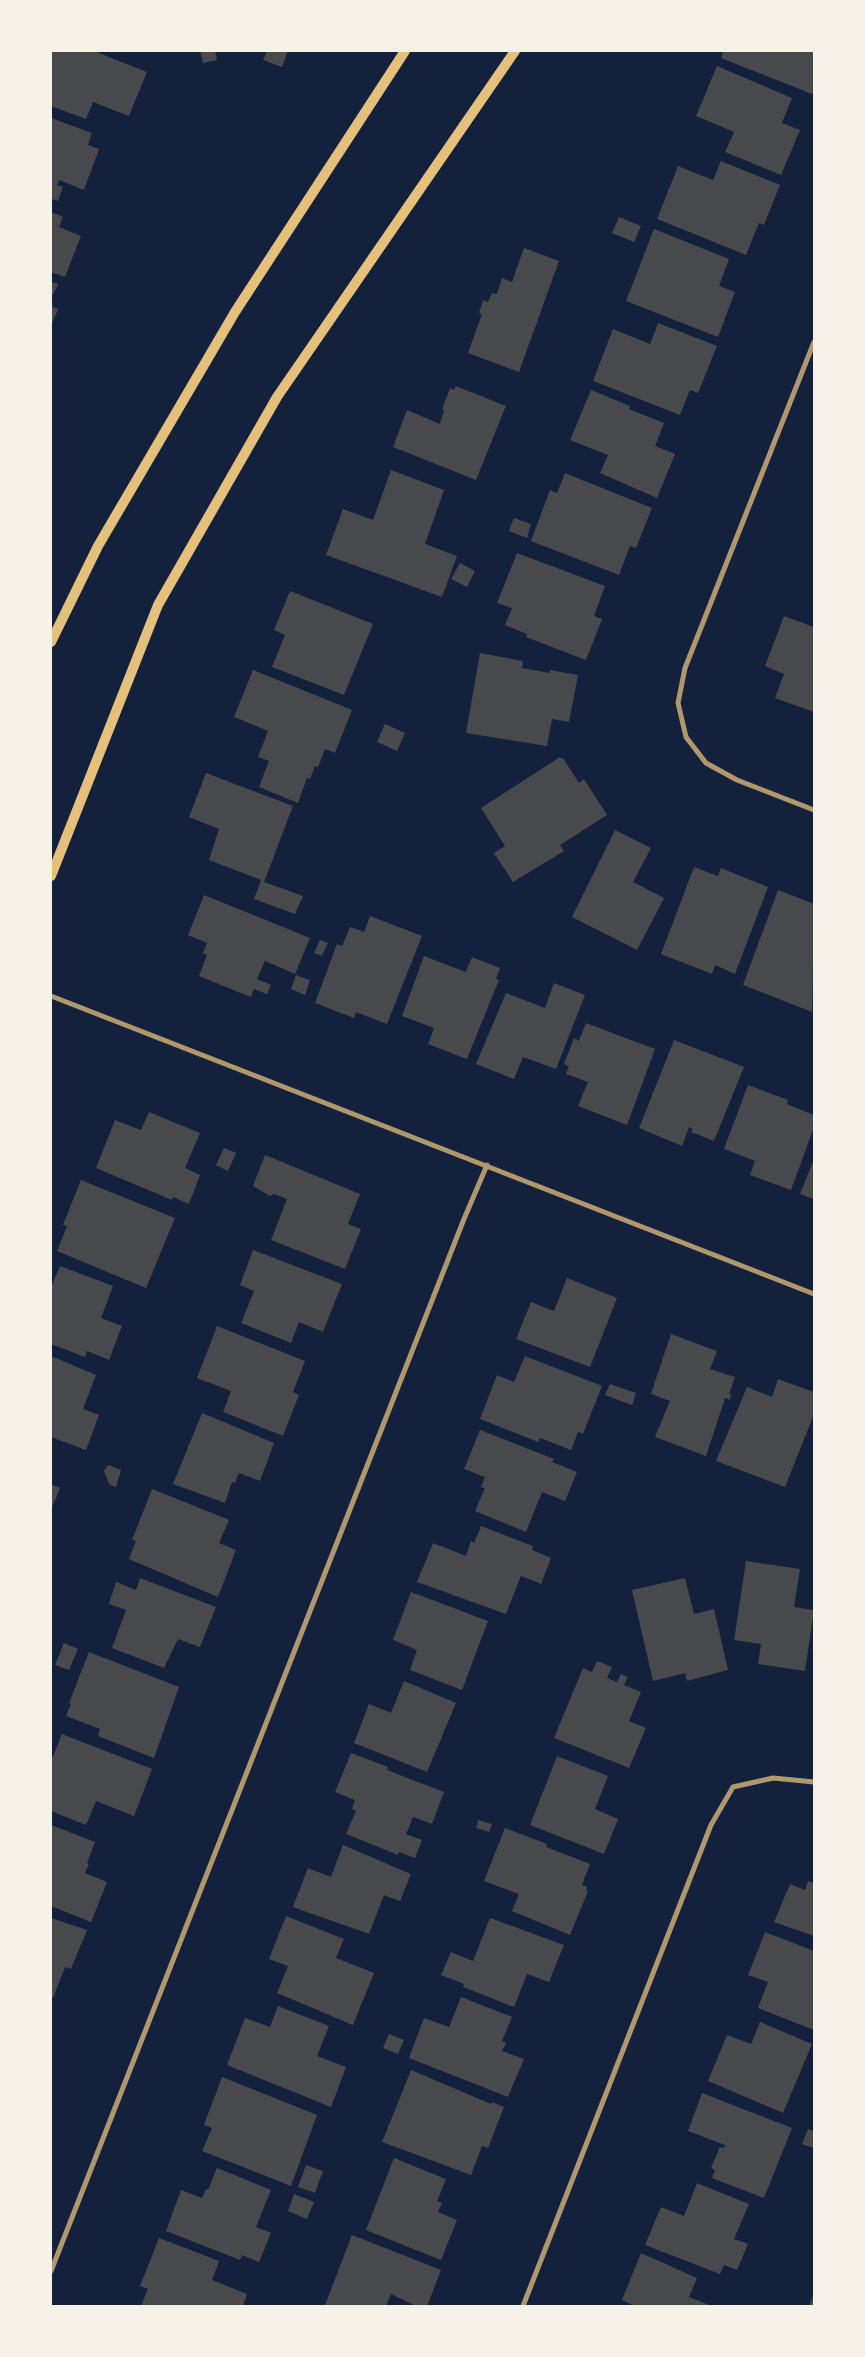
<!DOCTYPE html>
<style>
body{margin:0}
#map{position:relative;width:865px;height:2357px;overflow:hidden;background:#14213d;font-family:"Varela Round",sans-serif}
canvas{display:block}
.frame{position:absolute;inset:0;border:52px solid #f6f1e7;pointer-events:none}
</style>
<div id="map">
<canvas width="865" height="2357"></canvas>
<div class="frame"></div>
</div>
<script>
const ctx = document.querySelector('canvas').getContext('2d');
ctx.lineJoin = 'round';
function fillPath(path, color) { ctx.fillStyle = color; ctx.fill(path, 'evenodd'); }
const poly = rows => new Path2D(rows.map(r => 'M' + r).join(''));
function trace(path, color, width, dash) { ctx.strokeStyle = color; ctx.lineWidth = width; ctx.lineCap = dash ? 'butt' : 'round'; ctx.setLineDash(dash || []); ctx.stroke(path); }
const building = poly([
 [51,51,94,51,147,72,129,116,93,102,86,119,51,106],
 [200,51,215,51,217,60,203,63],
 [267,51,288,51,282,67,263,60],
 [723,51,814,51,814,89,812,94,721,58],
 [717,66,792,98,782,123,800,130,781,175,725,152,734,132,696,116],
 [51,118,92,133,88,145,99,149,84,190,59,180,57,185,63,187,58,201,51,199],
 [721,161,780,185,764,225,759,223,746,255,657,219,678,166,713,180],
 [51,212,63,217,59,227,81,236,65,277,51,272],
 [619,217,641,226,634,242,612,233],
 [654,229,729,259,719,286,735,292,718,337,626,301],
 [524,248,559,261,519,372,468,353,482,314,479,313,483,300,488,302,492,293,497,294,502,278,512,282],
 [51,282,58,284,53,295,51,295],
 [51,306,58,309,51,326],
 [658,323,717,346,698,393,690,390,680,415,593,381,613,329,650,344],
 [456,386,506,406,476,480,393,447,407,410,440,424,444,410,442,409,450,388,454,390],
 [591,390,630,406,629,409,664,423,655,446,675,454,657,498,600,473,608,455,570,440],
 [391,470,444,490,425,544,457,556,442,597,326,555,343,509,373,520],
 [565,473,652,508,636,548,630,546,619,575,531,541,550,490,557,493],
 [514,518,531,524,527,538,509,531],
 [517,553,605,586,594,616,602,619,586,660,526,637,527,634,505,625,512,608,497,603],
 [460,563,475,571,467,587,451,579],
 [290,591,373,624,344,695,272,667,285,635,274,630],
 [784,616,814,627,814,712,775,698,784,674,765,666],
 [480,653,523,661,522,668,550,673,550,670,578,675,569,722,552,719,547,746,466,733],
 [253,670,352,710,335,753,325,749,318,767,315,766,310,779,307,778,298,803,259,787,269,761,258,757,268,731,234,717],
 [385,724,405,733,397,751,377,742],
 [560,757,561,759,563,758,579,783,584,779,607,815,560,845,564,851,513,882,494,853,505,846,481,808],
 [206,773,293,806,264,882,303,896,295,914,254,899,261,880,209,860,219,829,189,817],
 [615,830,651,848,633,882,664,898,637,950,572,917],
 [694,867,718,876,721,868,768,887,735,974,715,965,712,974,661,954],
 [778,890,814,904,812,1012,743,985],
 [204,895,310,938,295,974,265,961,257,979,271,985,267,994,254,989,251,997,199,976,207,955,203,953,207,943,188,935],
 [370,916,422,936,387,1024,356,1012,354,1018,315,1003,337,944,342,946,350,927,364,932],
 [320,940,328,943,322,956,314,953],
 [424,956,466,972,472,957,500,968,496,979,499,980,467,1059,428,1044,434,1028,402,1016],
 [296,975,310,980,305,995,291,989],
 [554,983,585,995,556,1069,523,1057,514,1079,476,1064,506,993,545,1008],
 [586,1023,655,1049,627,1125,578,1106,588,1082,566,1074,569,1066,564,1064,574,1038,579,1041],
 [674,1040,744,1067,714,1141,691,1132,693,1129,689,1127,682,1146,639,1128],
 [748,1085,788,1100,787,1104,814,1115,814,1127,791,1190,750,1175,755,1161,724,1149],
 [149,1112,200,1133,185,1168,200,1175,189,1204,173,1197,172,1200,96,1168,115,1120,141,1130],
 [224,1148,236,1153,228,1171,216,1165],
 [265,1155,360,1194,348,1224,361,1229,345,1269,271,1240,287,1199,274,1194,270,1196,253,1186],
 [814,1159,814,1199,800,1194],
 [81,1180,175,1218,146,1288,57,1251,67,1226,63,1225],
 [253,1250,342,1284,323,1332,299,1322,291,1343,241,1323,254,1291,240,1285],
 [60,1266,113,1286,101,1318,122,1326,109,1360,87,1351,85,1357,51,1344,51,1287],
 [567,1278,617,1298,590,1367,516,1339,531,1302,554,1311],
 [217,1326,305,1361,293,1392,299,1395,283,1436,223,1412,231,1391,197,1378],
 [671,1334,717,1351,710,1369,735,1377,729,1394,731,1394,730,1400,725,1398,706,1456,655,1437,670,1401,651,1394],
 [51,1356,96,1375,83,1409,99,1415,86,1450,51,1437],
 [525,1356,602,1386,583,1434,578,1432,571,1450,540,1438,538,1442,480,1419,497,1375,514,1382],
 [778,1379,814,1392,814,1414,785,1487,716,1461,747,1387,772,1397],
 [610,1384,636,1393,632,1405,605,1395],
 [202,1413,274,1443,260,1481,239,1473,235,1483,232,1482,225,1503,173,1484],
 [480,1430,554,1459,552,1462,577,1472,565,1501,542,1492,526,1532,475,1511,485,1488,481,1487,485,1477,464,1469],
 [108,1465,121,1470,116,1487,109,1484,104,1471],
 [51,1484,60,1488,51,1510],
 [152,1489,229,1520,219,1543,236,1550,218,1597,129,1559,136,1541,132,1540],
 [481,1526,533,1546,532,1550,551,1558,541,1584,521,1576,506,1614,417,1582,433,1543,466,1556,471,1541,474,1543],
 [746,1561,800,1569,794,1607,814,1610,805,1671,758,1664,761,1644,734,1640],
 [140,1578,216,1607,200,1647,178,1639,164,1668,112,1648,126,1610,109,1604,116,1582,136,1590],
 [685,1578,694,1614,714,1609,728,1670,687,1681,685,1673,653,1681,632,1590],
 [411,1592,488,1621,462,1690,410,1670,417,1650,393,1640],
 [64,1643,78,1649,69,1670,55,1665],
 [89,1652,179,1687,154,1758,98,1736,100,1729,66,1716,71,1704,69,1703],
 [597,1661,612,1667,607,1678,617,1682,621,1674,628,1677,624,1685,641,1692,629,1721,646,1728,629,1768,554,1738,583,1668,592,1672],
 [404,1681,456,1703,427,1772,354,1743,369,1704,391,1713],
 [62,1734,152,1769,134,1816,96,1801,86,1825,51,1811,51,1761],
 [351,1753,388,1767,387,1770,444,1792,432,1824,413,1817,406,1834,422,1840,415,1858,399,1852,398,1855,346,1834,356,1811,352,1809,355,1800,335,1792],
 [557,1756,608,1776,595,1809,618,1819,604,1854,530,1825],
 [478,1820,492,1824,489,1832,476,1828],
 [51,1825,95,1842,87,1863,89,1864,85,1873,107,1882,91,1922,51,1906],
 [505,1828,547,1844,546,1847,590,1864,582,1885,587,1887,586,1891,588,1891,570,1935,512,1911,519,1894,484,1881],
 [343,1845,411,1874,400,1901,384,1895,369,1934,293,1907,308,1868,331,1877],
 [808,1881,814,1883,814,1936,774,1922,790,1884,805,1890],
 [286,1916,344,1939,336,1958,374,1973,353,2025,277,1993,288,1966,269,1959],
 [51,1918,87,1930,71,1969,65,1967,53,1998,51,1998],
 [490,1918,564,1945,549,1982,527,1974,514,2007,463,1987,464,1984,441,1975,451,1952,473,1961],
 [765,1932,814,1951,814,2030,758,2008,768,1982,748,1975],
 [461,1997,512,2017,502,2041,506,2043,502,2051,524,2059,508,2097,409,2058,424,2018,449,2027],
 [278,2006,329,2026,317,2056,346,2067,331,2107,227,2065,245,2018,270,2027],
 [760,2022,812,2044,783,2113,708,2081,727,2035,751,2044],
 [389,2034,404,2040,398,2054,383,2048],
 [411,2070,491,2104,492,2102,504,2107,488,2148,482,2146,471,2175,382,2142],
 [222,2077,317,2115,291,2186,202,2151,212,2128,204,2125],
 [702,2093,792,2128,764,2198,712,2178,715,2170,711,2168,720,2147,724,2148,725,2145,688,2131],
 [808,2129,814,2131,814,2148,802,2144],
 [394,2158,446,2179,437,2201,442,2203,438,2212,457,2220,441,2260,366,2230],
 [306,2165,323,2171,315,2193,298,2187],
 [217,2168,271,2190,256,2227,271,2233,259,2262,242,2255,240,2260,166,2231,181,2190,202,2198,206,2189,208,2190],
 [697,2183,749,2204,734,2239,748,2244,737,2270,724,2265,720,2274,645,2245,661,2207,684,2216],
 [294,2194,314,2202,307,2219,288,2211],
 [352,2235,441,2270,427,2306,416,2306,391,2294,386,2306,325,2305],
 [159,2238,219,2261,212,2280,247,2294,243,2306,141,2306,148,2289,140,2286],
 [641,2253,697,2278,689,2297,712,2306,635,2306,622,2300],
 [814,2294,814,2306,809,2306]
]);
const minor = poly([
 [814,342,685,668,678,703,686,737,706,763,737,780,814,810],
 [51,996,814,1294],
 [51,2271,464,1219,487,1165],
 [523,2306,711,1825,733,1787,773,1778,814,1782]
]);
const secondary = poly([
 [51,642,98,546,235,312,405,51],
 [51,876,158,605,277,397,515,51]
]);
fillPath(building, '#48494c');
trace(minor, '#b1986c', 5);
trace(secondary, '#e5c07b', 10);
</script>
